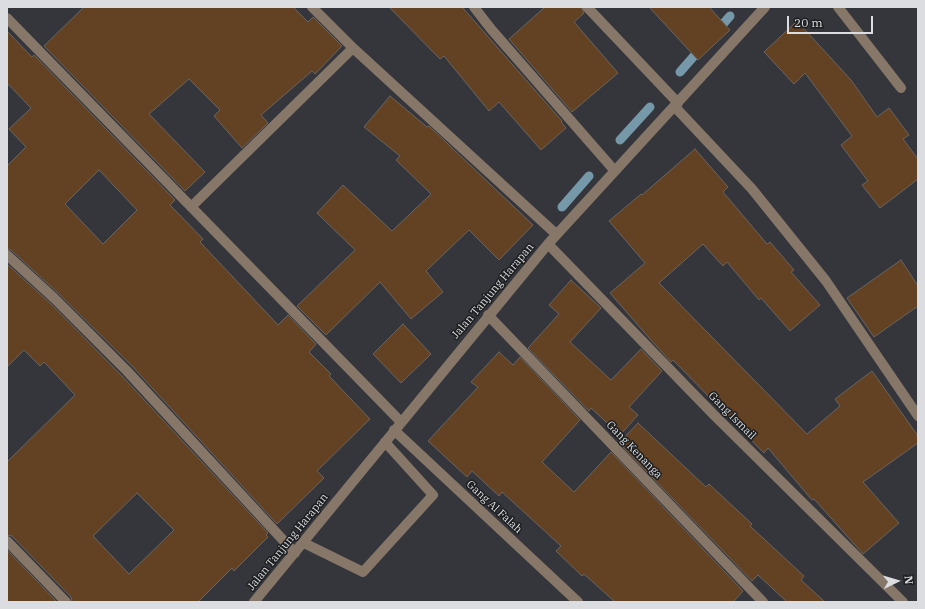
<!DOCTYPE html>
<style>
body{margin:0}
#map{position:relative;width:925px;height:609px;overflow:hidden;background:#34363c;font-family:"IBM Plex Serif",serif}
canvas{display:block}
.frame{position:absolute;inset:0;border:8px solid #dbdde1;pointer-events:none}
.north{position:absolute;left:877px;top:561px;width:40px;height:40px;-webkit-text-stroke:3px #1d1e20;paint-order:stroke;rotate:85deg;font-size:11px;font-weight:700;line-height:16px;text-align:center;color:#dbdde1}
.north::after{content:'';display:block;margin:auto;width:14px;height:18px;background:#dbdde1;clip-path:polygon(50% 0,100% 100%,50% 72%,0 100%)}
.scale{position:absolute;left:787px;top:16px;width:86px;height:18px;box-sizing:border-box;border:2px solid #dbdde1;border-top:0;padding-left:5px;font-size:12px;line-height:14px;white-space:nowrap;color:#dbdde1;-webkit-text-stroke:3px #1d1e20;paint-order:stroke}
</style>
<div id="map">
<canvas width="925" height="609"></canvas>
<div class="frame"></div>
<div class="north">N</div>
<div class="scale">20 m</div>
</div>
<script>
const ctx = document.querySelector('canvas').getContext('2d');
ctx.lineJoin = 'round';
const poly = rows => new Path2D(rows.map(r => 'M' + r).join(''));
function trace(path, color, width, dash) { ctx.strokeStyle = color; ctx.lineWidth = width; ctx.lineCap = dash ? 'butt' : 'round'; ctx.setLineDash(dash || []); ctx.stroke(path); }
function fillPath(path, color) { ctx.fillStyle = color; ctx.fill(path, 'evenodd'); }
function drawText(font, color, halo, rows, align = 'center') {
  ctx.font = font + ' "IBM Plex Serif",serif'; ctx.lineWidth = 3; ctx.setLineDash([]); ctx.textBaseline = 'middle'; ctx.strokeStyle = halo; ctx.fillStyle = color; for (const [text, x, y, turn = 0] of rows) {
    ctx.save(); ctx.translate(x, y); ctx.rotate((+turn || 0) * Math.PI / 180); ctx.textAlign = isNaN(turn) ? turn : align; if (halo) ctx.strokeText(text, 0, 0); ctx.fillText(text, 0, 0); ctx.restore();
  }
}
const stream = poly([
 [717,31,730,16],
 [680,72,701,48],
 [620,140,650,107],
 [562,207,589,176]
]);
const building = poly([
 [84,7,293,7,308,22,313,17,342,46,315,74,312,71,261,115,268,123,242,148,214,116,220,110,189,79,149,114,205,172,185,191,44,46,84,7],
 [389,7,462,7,562,121,561,122,566,128,541,150,499,102,489,111,444,56,440,59,389,7],
 [545,7,581,7,584,13,574,22,618,73,572,112,509,39,545,7],
 [649,7,709,7,730,30,698,60,649,7],
 [797,21,851,80,877,117,889,108,909,135,903,139,918,159,918,179,880,208,862,185,868,181,841,145,852,136,805,73,794,84,764,52,797,21],
 [7,31,32,57,34,55,175,200,170,205,203,239,200,242,278,325,288,315,316,344,309,352,331,374,329,376,370,419,317,471,324,478,277,524,132,366,58,293,11,250,7,249,7,166,26,147,9,129,31,108,7,83,7,31],
 [99,170,137,210,103,244,65,204,99,170],
 [390,96,427,127,429,126,533,225,499,260,469,230,426,271,443,292,411,319,380,282,326,335,297,306,355,250,317,213,343,185,392,231,431,194,396,160,400,156,364,127,390,96],
 [695,149,728,187,723,192,767,244,770,242,794,270,791,272,820,305,790,331,761,298,759,300,727,262,723,266,703,244,659,283,807,434,840,406,835,399,872,371,918,436,918,443,863,482,899,523,863,554,814,499,812,500,768,448,764,453,673,360,671,362,650,339,610,293,645,263,609,221,641,194,642,195,695,149],
 [901,260,918,286,918,306,874,337,847,298,901,260],
 [7,264,50,303,122,376,268,533,266,535,268,537,234,571,232,568,198,602,72,602,71,597,12,536,7,535,7,462,75,395,44,362,40,366,24,350,7,367,7,264],
 [137,493,174,530,129,574,93,536,137,493],
 [571,280,601,308,570,342,611,380,641,349,662,371,629,407,638,415,620,435,591,408,589,411,528,348,559,314,549,305,571,280],
 [403,324,431,354,401,383,373,354,403,324],
 [499,352,513,365,520,357,580,420,542,462,574,492,611,452,743,591,733,602,615,602,584,574,582,576,556,551,561,546,502,492,499,496,472,471,467,477,428,441,478,387,471,382,499,352],
 [638,423,706,487,709,484,752,524,750,526,804,576,801,580,825,602,787,602,758,575,752,581,619,443,638,423],
 [7,550,57,602,7,602,7,550]
]);
const minor = poly([
 [312,7,353,48,556,234],
 [474,7,491,29,614,170],
 [587,7,678,103],
 [838,7,901,88],
 [7,18,401,422],
 [675,107,752,189,826,281,918,416],
 [191,207,353,48],
 [548,244,713,414,903,602],
 [7,255,54,298,127,371,295,553],
 [488,315,763,602],
 [394,430,578,602],
 [7,541,66,602],
 [304,543,363,572,433,495,385,442],
 [254,602,548,244,765,7]
]);
const streetNames = [
 ["Jalan Tanjung Harapan",493,291,-50],
 ["Gang Ismail",732,416,45],
 ["Gang Kenanga",634,450,46],
 ["Gang Al Falah",494,507,43],
 ["Jalan Tanjung Harapan",288,542,-51]
];
trace(stream, '#7699aa', 9);
fillPath(building, '#634223');
trace(building, '#6b6560', 1);
trace(minor, '#877769', 10);
drawText('11px', '#dbdde1', '#1d1e20', streetNames);
</script>
